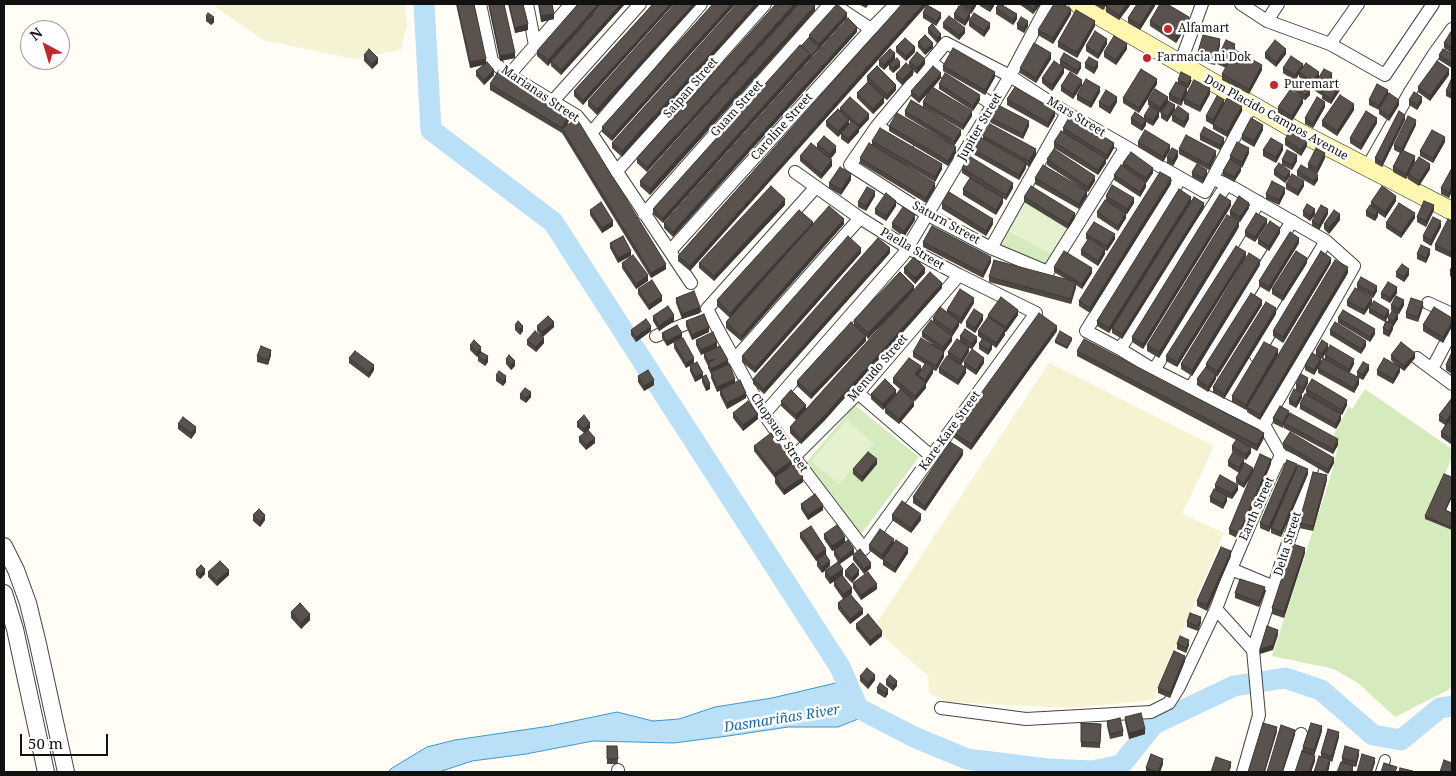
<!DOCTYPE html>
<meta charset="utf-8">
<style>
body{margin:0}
#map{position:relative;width:1456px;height:776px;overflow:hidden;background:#fffdf5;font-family:"Noto Serif",serif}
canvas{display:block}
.frame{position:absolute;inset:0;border:5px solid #111;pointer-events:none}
.north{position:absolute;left:20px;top:20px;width:50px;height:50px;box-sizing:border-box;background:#fff;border:1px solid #a0a0a0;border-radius:50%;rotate:321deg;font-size:14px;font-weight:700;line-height:20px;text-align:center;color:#111}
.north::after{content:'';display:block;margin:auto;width:18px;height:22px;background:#c4262e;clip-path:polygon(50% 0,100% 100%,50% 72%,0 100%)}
.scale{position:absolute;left:20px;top:734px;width:88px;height:22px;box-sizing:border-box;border:2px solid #111;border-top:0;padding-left:6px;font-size:15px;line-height:18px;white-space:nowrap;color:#111;-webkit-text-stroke:4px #fff;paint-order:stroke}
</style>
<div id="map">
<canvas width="1456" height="776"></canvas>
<div class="frame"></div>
<div class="north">N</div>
<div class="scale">50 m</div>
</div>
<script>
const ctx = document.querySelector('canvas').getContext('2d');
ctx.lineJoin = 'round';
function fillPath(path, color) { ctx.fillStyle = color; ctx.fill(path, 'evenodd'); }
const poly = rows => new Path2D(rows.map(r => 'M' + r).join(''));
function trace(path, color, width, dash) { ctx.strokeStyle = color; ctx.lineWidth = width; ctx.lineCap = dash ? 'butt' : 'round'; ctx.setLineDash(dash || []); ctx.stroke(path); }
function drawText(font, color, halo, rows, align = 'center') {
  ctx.font = font + ' "Noto Serif",serif'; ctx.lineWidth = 5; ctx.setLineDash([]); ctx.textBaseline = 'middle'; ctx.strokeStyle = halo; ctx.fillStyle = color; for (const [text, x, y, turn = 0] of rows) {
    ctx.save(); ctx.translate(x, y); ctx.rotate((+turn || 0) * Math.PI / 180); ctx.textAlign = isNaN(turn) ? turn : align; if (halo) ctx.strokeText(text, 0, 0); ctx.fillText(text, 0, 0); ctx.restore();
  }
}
const farmland = poly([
 [211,4,405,4,407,25,401,50,354,59,263,40],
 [1049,363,1214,446,1182,514,1224,533,1153,700,1071,708,948,702,929,693,928,676,886,639,876,624]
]);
const green = poly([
 [1004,228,1053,255,1047,266,995,245],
 [1365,389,1452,449,1452,458,1425,518,1452,530,1452,688,1395,717,1358,683,1334,669,1272,656,1332,472,1338,446,1334,434,1349,406,1352,409],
 [855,405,919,457,859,537,804,465]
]);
const pitch = poly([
 [1020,200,1068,229,1053,255,1004,228],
 [847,420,874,444,839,484,811,461]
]);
const water = poly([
 [840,682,863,717,838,727,788,727,728,736,674,743,593,741,526,754,472,761,439,772,388,772,392,768,427,747,455,740,550,726,617,712,653,721,679,719,715,707,772,698,840,682]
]);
const river = poly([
 [424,4,431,130,553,222,840,667,858,708],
 [828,710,858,708,914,737,967,759,1048,769,1092,771,1121,765,1154,724,1234,686,1285,678,1321,690,1373,735,1401,740,1440,708,1452,706]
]);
const pedestrian = poly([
 [1381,772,1385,760]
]);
const minor = poly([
 [480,4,492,61,509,75,577,116,591,133,691,283],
 [527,4,535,45],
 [833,4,871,29],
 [1241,4,1267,21,1330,44,1385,75,1433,4],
 [1267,21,1278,4],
 [1330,44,1358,4],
 [930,62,993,105],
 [1180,64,1202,4],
 [509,75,571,4],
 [553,101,640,4],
 [877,126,907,145],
 [591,133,701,4],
 [1126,147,1048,272,991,248,928,215,850,165,877,126,946,43,1010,76,1067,113,1205,192,1252,105],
 [1367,168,1410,92,1434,54,1452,29],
 [616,172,765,4],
 [795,172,860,218,908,248,959,275,1036,313,864,549,794,457,764,414,707,309,815,188],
 [1180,179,1086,331,1120,349,1154,370,1264,425],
 [1212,179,1227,184,1326,241,1354,266,1264,425],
 [644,214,830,4],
 [991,248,1067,113],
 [670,251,871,29,896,4],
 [1428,303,1452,314],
 [656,336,700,318],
 [1120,349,1227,184],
 [1256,356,1326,241],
 [1417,358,1452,384],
 [734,360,860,218],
 [1432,369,1452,331],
 [1154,370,1259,202],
 [1190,389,1292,221],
 [858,393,931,456],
 [764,414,903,255,1010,76,1048,4],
 [794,457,858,393,959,275],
 [1231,569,1274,587],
 [1216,609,1253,650,1259,715,1243,772],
 [1253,650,1312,469,1281,455],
 [941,708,1026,719,1151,712,1169,703,1179,687,1216,609,1231,569,1265,489,1281,455,1264,425],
 [618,770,618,772],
 [1289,772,1301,734]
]);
const tertiary = poly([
 [4,546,16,570,28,603,38,644,66,772],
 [4,593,15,629,46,772]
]);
const secondary = poly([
 [1078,4,1297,131,1452,211]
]);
const wall = poly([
 [456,4,474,4,486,62,494,75,484,85,476,76,476,71,483,65,470,68],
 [488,4,504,4,515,58,500,61],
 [508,4,523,4,528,30,515,33],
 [538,4,552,4,554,19,541,22],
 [603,4,625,4,561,75,551,66,551,62,548,66,537,56,537,51,579,31],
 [653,4,583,105,574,96,574,91],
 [675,4,597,115,588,106,588,101],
 [713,4,612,141,602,132,602,127],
 [737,4,622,157,612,148,612,143],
 [776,4,647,172,637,163,637,158],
 [858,4,869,4,866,8],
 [902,4,690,271,678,261,678,256],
 [960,4,976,4,976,6,971,14,960,6],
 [980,4,994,4,994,6,990,12,980,6],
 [999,4,1003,4,1003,5,1017,19,1013,25,996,14,996,8],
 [1019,4,1041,4,1033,14],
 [1093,4,1107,4,1103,10],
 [1131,4,1119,20,1106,12,1106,6],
 [1155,4,1155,6,1140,30,1128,23,1128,18],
 [815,11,650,195,640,186,640,181],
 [923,13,941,18,936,26,923,18],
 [954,14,970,18,965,26,954,19],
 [1071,14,1053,44,1038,35,1038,30],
 [206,16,214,22,211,25,206,21],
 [847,18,663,223,653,214,653,209,809,38,809,35],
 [969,21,990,28,984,37,969,26],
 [1150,21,1189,22,1176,43,1150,26],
 [943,23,965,33,959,40,943,28],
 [1017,24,1028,26,1024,33,1017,29],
 [1095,26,1077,58,1058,47,1058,42],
 [928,28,941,39,937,43,928,33],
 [1452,30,1452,68,1439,60,1439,55,1451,53,1444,48,1444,43],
 [857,32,673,237,664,228,664,223],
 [918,42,933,48,925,55,918,47],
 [1107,44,1098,59,1086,51,1086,46],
 [1220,45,1215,65,1197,61,1197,55],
 [896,47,915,52,906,61,896,52],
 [1127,49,1116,65,1104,57,1104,52],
 [1235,49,1232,57,1262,70,1249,94,1222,80,1222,74,1226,68,1217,64,1217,59],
 [1265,53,1286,54,1276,67,1265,58],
 [364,55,378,63,372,69,364,61],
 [895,59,892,62,900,67,893,73,889,69,889,64,884,70,879,66,879,60],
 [1051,59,1036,83,1020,73,1020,68],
 [1060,60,1081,68,1077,75,1064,68,1064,73,1052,91,1042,83,1042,78,1060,65],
 [909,62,925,64,917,74,913,70,913,75,902,85,896,79,896,74,909,66],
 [1085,63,1098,67,1094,74,1085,68],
 [943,66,995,77,985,95,943,71],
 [1303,67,1319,77,1312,86,1299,77,1299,74,1295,81,1283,73,1283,68],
 [1449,75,1430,101,1418,92,1418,87],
 [867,76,896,90,887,100,884,98,884,103,873,114,857,98,857,93,868,82,867,81],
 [941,78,933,88,972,116,963,130,923,107,923,102,930,91,919,103,911,96,911,91],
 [1332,79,1321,95,1314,90,1314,85],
 [1178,80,1191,82,1187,89,1187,93,1181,106,1169,100,1169,94,1178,83],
 [1452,80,1452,99,1446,96,1446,91],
 [490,84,570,119,567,125,666,269,651,278,562,133,490,90],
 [939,84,980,100,973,111,939,89],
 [1157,84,1139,113,1123,103,1123,98],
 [1292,84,1310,95,1305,100,1303,99,1303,103,1292,121,1278,113,1278,107,1300,96,1292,90],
 [1082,85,1073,99,1061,91,1061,86],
 [1340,90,1331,104,1322,99,1322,93],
 [1100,92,1091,108,1077,100,1077,95],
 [1210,94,1200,112,1184,104,1184,99],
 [1007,99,1055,116,1048,128,1007,105],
 [1148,100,1168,102,1175,110,1167,122,1161,118,1161,113,1166,104,1160,113,1159,112,1159,117,1153,126,1146,122,1146,125,1142,131,1131,124,1131,118,1144,118,1144,116,1152,107,1148,105],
 [1369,100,1399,105,1389,121,1379,114,1379,110,1369,105],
 [1409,100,1422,102,1417,110,1409,105],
 [1099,102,1117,102,1110,114,1099,107],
 [1224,103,1242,111,1227,137,1213,129,1213,125,1206,121,1206,116],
 [1325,107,1313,128,1305,124,1305,118],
 [840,108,869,119,859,129,859,132,848,144,841,139,841,133,851,123,849,120,849,125,838,137,826,126,826,121,840,112],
 [1354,110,1337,136,1322,126,1322,121],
 [905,111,961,135,954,146,905,116],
 [1172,115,1189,119,1184,128,1172,121],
 [991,118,1029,126,1023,139,991,123],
 [1405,120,1382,167,1375,163,1375,158],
 [1377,123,1361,150,1350,143,1350,138],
 [1416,125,1403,150,1415,162,1411,169,1430,169,1419,186,1408,179,1408,175,1406,179,1393,172,1393,167,1400,153,1394,150,1394,145],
 [889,126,956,153,948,166,889,131],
 [1063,128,1114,148,1107,160,1106,159,1106,163,1098,175,1054,148,1054,142,1063,132],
 [1263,130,1254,147,1242,140,1242,135],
 [1200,135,1224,143,1220,150,1200,140],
 [983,136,1036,155,1029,167,1026,165,1026,168,1019,180,973,154,973,149,983,139],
 [1285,139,1307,146,1301,156,1285,145],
 [872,141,942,169,935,182,906,165,935,188,926,203,860,163,860,158,872,145],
 [1138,142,1170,150,1163,162,1138,147],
 [1445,142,1433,163,1420,156,1420,151],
 [817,144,836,152,830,159,832,166,821,179,800,161,800,156,817,148],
 [1179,149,1216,156,1209,170,1179,154],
 [1263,150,1283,150,1276,163,1263,156],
 [1249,153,1242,168,1241,167,1241,171,1234,182,1223,176,1223,171,1230,159,1230,156],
 [1167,157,1178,157,1173,166,1167,163],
 [1325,158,1317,174,1308,169,1308,164],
 [1047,159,1095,181,1088,192,1087,191,1087,196,1079,209,1035,184,1035,178,1082,188,1047,165],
 [1282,160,1297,161,1292,170,1282,165],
 [1123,163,1153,173,1146,183,1146,187,1140,197,1114,180,1114,175,1123,167],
 [962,168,1013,188,1006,200,1003,198,1003,203,996,215,963,195,963,189,970,178,962,173],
 [1452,168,1452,191,1449,198,1441,194,1441,188],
 [1274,170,1290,176,1285,183,1274,175],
 [1297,171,1318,180,1314,186,1297,176],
 [1192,172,1207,175,1203,183,1192,177],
 [851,180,841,195,829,188,829,183],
 [1171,184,1090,313,1079,306,1079,301],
 [1286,184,1304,186,1298,196,1286,189],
 [1285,193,1279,205,1266,199,1266,194],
 [875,196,866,211,858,207,858,202],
 [1106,196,1134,203,1127,214,1126,214,1126,218,1118,231,1097,217,1097,212,1106,200],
 [1024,197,1075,218,1068,229,1024,202],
 [1396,201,1385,218,1378,213,1378,216,1375,221,1366,216,1366,211,1371,205,1371,202],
 [1191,202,1204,208,1122,339,1112,333,1112,328,1109,333,1097,326,1097,321],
 [942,203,993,224,986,236,942,209],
 [785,205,714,281,699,268,699,263],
 [896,206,886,221,875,214,875,209],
 [1231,206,1143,349,1132,342,1132,337],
 [1249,208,1240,222,1230,216,1230,211],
 [1315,209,1310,221,1303,216,1303,211],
 [590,210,613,226,602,233,590,215],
 [1434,210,1426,227,1417,222,1417,217],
 [1328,214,1319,230,1312,226,1312,221],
 [1415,218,1401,238,1386,228,1386,223],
 [915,220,904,237,892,228,892,223],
 [1340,220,1329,234,1324,229,1324,224],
 [1452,221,1452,258,1435,250,1435,245],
 [844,224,741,341,726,328,726,322,730,318,717,306,717,300,813,225],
 [1267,224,1255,242,1245,236,1245,231],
 [1239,227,1159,358,1147,351,1147,345],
 [1441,227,1431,246,1423,241,1423,236],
 [1280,233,1269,251,1258,244,1258,239],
 [1086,234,1115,239,1107,251,1105,250,1105,254,1098,266,1081,255,1081,250,1088,240,1086,239],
 [923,242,991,262,983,278,923,247],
 [610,243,631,251,618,263,610,248],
 [1299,243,1269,292,1259,286,1259,281],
 [861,253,755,373,742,362,742,356],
 [890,253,764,394,753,384,753,379],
 [1417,254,1430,254,1426,263,1417,259],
 [1246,257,1177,367,1166,361,1166,356],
 [622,263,648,281,636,289,622,268],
 [1307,263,1283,301,1272,294,1272,289],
 [1331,263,1283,343,1273,336,1273,331],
 [1260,265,1192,376,1181,369,1181,364],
 [1452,266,1452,278,1450,276,1450,271],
 [1054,267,1092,273,1082,289,1076,285,1071,304,989,282,989,277,1067,280,1054,272],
 [904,268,925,273,915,284,904,273],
 [1396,272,1409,275,1404,282,1396,277],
 [1348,273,1260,420,1247,412,1247,407],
 [1357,284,1377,291,1373,298,1357,289],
 [942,288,825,420,801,444,790,433,790,427,796,420,781,406,781,401,806,409,894,312,868,339,866,336,866,341,811,399,797,386,797,381,854,325,854,320,914,290],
 [638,289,662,301,649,310,638,294],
 [1381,293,1397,293,1390,303,1381,298],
 [676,298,700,313,682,319,676,303],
 [1347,301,1372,303,1364,315,1347,306],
 [974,303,961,324,959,323,959,326,952,336,952,341,944,352,944,357,936,371,933,370,933,373,926,384,926,388,915,401,910,398,914,406,899,424,885,413,885,407,888,404,883,410,871,399,871,394,896,394,900,389,893,383,893,378,921,370,925,364,913,357,913,352,932,344,922,337,922,332,933,322,933,318,947,312,947,310],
 [1262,305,1217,377,1216,376,1216,379,1208,392,1197,385,1197,379,1206,367,1206,364],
 [1391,305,1404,305,1399,314,1398,314,1398,319,1393,326,1393,329,1389,337,1383,334,1383,328,1388,321,1388,318,1394,312,1391,310],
 [1423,307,1418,322,1406,318,1406,313],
 [1369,308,1389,315,1385,322,1369,313],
 [1276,314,1224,399,1213,392,1213,387],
 [988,315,1018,315,1006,332,1005,332,1005,335,996,348,992,345,992,349,988,355,979,349,979,344,982,339,978,336,978,331,988,318],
 [653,316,674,321,659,331,653,321],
 [1338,318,1375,334,1370,342,1338,323],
 [1452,318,1443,343,1423,331,1423,325],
 [983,320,975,333,966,327,966,322],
 [686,321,709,332,692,340,686,326],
 [515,325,523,331,520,335,515,330],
 [537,326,554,327,543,337,544,343,536,352,527,345,527,340,540,334,537,331],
 [631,330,651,331,636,342,631,335],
 [1330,330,1366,346,1361,354,1330,335],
 [1057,331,971,450,953,437,953,432],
 [662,333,682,338,667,346,662,338],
 [960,336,977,342,972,349,969,348,969,352,961,365,964,366,964,362,984,363,976,375,966,368,966,373,958,385,939,373,939,368,948,357,948,352,960,341],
 [696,340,717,347,728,365,735,382,746,398,727,409,720,395,720,390,717,392,711,378,711,374,708,368,708,366,704,358,704,353,701,355,696,345],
 [1072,340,1067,349,1055,343,1055,341],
 [674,343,694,363,686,368,674,348],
 [470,345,481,352,488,362,485,366,478,361,478,356,480,353,477,357,470,350],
 [1328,349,1322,359,1321,358,1321,363,1314,375,1305,370,1305,365,1316,355,1316,350],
 [1077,351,1264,438,1257,451,1248,446,1251,453,1246,460,1232,451,1232,446,1236,440,1077,356],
 [1452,352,1452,374,1446,370,1446,365],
 [271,355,268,365,257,362,257,356],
 [1278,355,1246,410,1232,402,1232,396],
 [1325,355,1354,364,1349,373,1359,384,1354,393,1318,373,1318,368,1325,359],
 [1391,355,1415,358,1404,371,1400,368,1400,372,1393,384,1377,375,1377,370,1397,366,1391,360],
 [349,358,374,370,369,378,349,363],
 [506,359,515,366,511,370,506,364],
 [690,366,703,376,710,389,706,391,702,382,702,378,695,382,690,371],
 [1369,370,1363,380,1357,377,1357,372],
 [496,375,506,382,503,386,496,381],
 [638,376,654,385,644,391,638,382],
 [1308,383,1303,393,1302,393,1302,398,1296,408,1289,404,1289,399,1296,390,1296,384],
 [1306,389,1347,405,1342,415,1341,414,1341,420,1336,429,1300,409,1300,404,1306,394],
 [520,394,531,397,526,403,520,399],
 [1452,398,1452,445,1441,437,1441,432,1445,425,1439,421,1439,415],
 [733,413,758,419,743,431,733,418],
 [1289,414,1338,445,1333,454,1284,428,1284,424,1283,428,1273,423,1273,418],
 [577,422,590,428,588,430,595,443,586,450,579,442,579,437,584,433,577,427],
 [178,424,196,432,191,439,178,429],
 [1283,443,1334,463,1328,474,1283,448],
 [754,446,792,465,775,478,754,451],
 [963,455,925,511,913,503,913,497],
 [1244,459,1239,473,1228,466,1228,461],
 [1245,463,1244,488,1236,483,1236,478],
 [877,464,862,482,853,474,853,469],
 [1271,464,1239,539,1229,534,1229,529],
 [1297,469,1308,474,1281,537,1271,533,1271,528,1291,481,1269,532,1260,528,1260,523],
 [775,477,803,482,784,495,775,483],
 [1452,477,1452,497,1446,510,1452,513,1452,530,1425,519,1425,516],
 [1327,480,1313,531,1299,528,1299,523],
 [1215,485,1238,490,1232,499,1227,497,1227,501,1223,509,1210,502,1210,497,1215,489],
 [801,504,823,510,808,520,801,509],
 [253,515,265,520,260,527,253,521],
 [892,515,921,520,911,533,892,520],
 [800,533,826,554,830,566,822,573,817,566,817,560,816,561,800,538],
 [824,534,845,537,840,564,843,575,842,575,852,593,851,594,863,614,850,624,838,609,838,603,843,599,834,586,834,581,839,578,830,584,825,577,825,571,838,562,834,555,834,550,832,551,824,539],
 [894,543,908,553,895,573,883,565,883,559,886,555,882,560,869,550,869,545],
 [1305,553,1284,618,1272,614,1272,608],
 [853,555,871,568,864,574,853,560],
 [1231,556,1207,611,1197,606,1197,601],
 [196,570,205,574,200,579,196,575],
 [845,571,859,575,852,583,845,576],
 [208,572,229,575,217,586,208,577],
 [853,583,877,589,861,600,853,588],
 [1265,592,1259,607,1235,598,1235,593],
 [291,612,310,620,301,629,291,618],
 [1187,622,1201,622,1198,631,1187,627],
 [856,624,882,636,870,646,856,629],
 [1177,644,1189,645,1186,653,1177,649],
 [1185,661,1170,698,1158,693,1158,688],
 [860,676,875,680,868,689,860,681],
 [886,680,897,686,893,691,886,685],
 [877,688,888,694,885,698,877,693],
 [1125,717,1145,734,1129,739,1125,722],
 [1107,721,1123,731,1123,736,1110,739,1107,726],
 [1081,723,1101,724,1100,748,1081,747],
 [1322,731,1314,755,1315,761,1311,772,1295,772,1303,752,1303,747],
 [1339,737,1332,762,1330,761,1328,772,1314,772,1321,756,1321,753],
 [607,746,617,746,618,764,607,764],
 [1359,755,1356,767,1353,766,1353,772,1337,772,1342,763,1342,758],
 [1163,764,1160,772,1146,772,1146,768]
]);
const shadedWall = poly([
 [598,4,602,4,548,66,548,60],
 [621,4,625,4,561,75,561,70],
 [670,4,674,4,583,105,583,100],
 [693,4,697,4,597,115,597,109],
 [731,4,736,4,612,141,612,136],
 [755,4,760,4,622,157,622,151],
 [794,4,799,4,647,172,647,167],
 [923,4,928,4,690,271,690,266],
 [974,4,976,4,976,6,971,14,971,8],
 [992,4,994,4,994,6,990,12,990,7],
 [1037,4,1041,4,1033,14,1033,9],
 [1104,4,1107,4,1103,10,1103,5],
 [1127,4,1131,4,1119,20,1119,15],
 [1153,4,1155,4,1155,6,1140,30,1140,25],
 [815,5,815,11,650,195,650,189],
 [1071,9,1071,14,1053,44,1053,38],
 [847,13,847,18,663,223,663,218,810,54,819,47,819,44],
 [941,13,941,18,936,26,936,21],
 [970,13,970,18,965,26,965,21],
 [554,14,554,19,541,22,541,16],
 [1017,14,1017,19,1013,25,1013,20],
 [214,17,214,22,211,25,211,20],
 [1189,17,1189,22,1176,43,1176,37],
 [1028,21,1028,26,1024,33,1024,28],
 [1095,21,1095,26,1077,58,1077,52],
 [990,23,990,28,984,37,984,31],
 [528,24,528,30,515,33,515,28],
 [857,27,857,32,673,237,673,232],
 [965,28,965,33,959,40,959,35],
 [941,34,941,39,937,43,937,38],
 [1107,39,1107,44,1098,59,1098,54],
 [1220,39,1220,45,1215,65,1215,60],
 [933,43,933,48,925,55,925,50],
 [1127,44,1127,49,1116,65,1116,60],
 [1235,44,1235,49,1226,69,1226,63],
 [915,47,915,52,906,61,906,56],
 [1286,49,1286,54,1276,67,1276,62],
 [515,53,515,58,500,61,500,56],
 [895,53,895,59,884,70,884,65],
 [1051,53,1051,59,1036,83,1036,78],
 [378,58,378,63,372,69,372,64],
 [486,59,486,64,470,68,470,62],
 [925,59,925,64,917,74,917,68],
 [900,62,900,67,893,73,893,68],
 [1098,62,1098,67,1094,74,1094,68],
 [1081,63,1081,68,1077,75,1077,70],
 [1303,64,1303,69,1299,72,1299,74,1295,81,1295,75],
 [1262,65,1262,70,1249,94,1249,89],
 [1064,68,1064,73,1052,91,1052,85],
 [913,69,913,75,902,85,902,80],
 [1449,69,1449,75,1430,101,1430,96],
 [494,70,494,75,484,85,484,80],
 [995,72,995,77,985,95,985,90],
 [1319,72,1319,77,1312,86,1312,81],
 [941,73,941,78,919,103,919,98],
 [1332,73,1332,79,1321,95,1321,90],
 [1191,77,1191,82,1188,89,1188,84],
 [1157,79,1157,84,1139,113,1139,108],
 [1082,80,1082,85,1073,99,1073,94],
 [896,85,896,90,887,100,887,95],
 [1340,85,1340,90,1331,104,1331,99],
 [1100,87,1100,92,1091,108,1091,103],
 [1187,87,1187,93,1181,106,1181,100],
 [1210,88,1210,94,1200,112,1200,107],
 [1310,90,1310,95,1305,100,1305,95],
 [1388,90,1388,95,1379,109,1379,105],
 [980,95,980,100,973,111,973,106],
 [884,97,884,103,873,114,873,109],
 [1117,97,1117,102,1110,114,1110,108],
 [1168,97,1168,102,1160,113,1160,108],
 [1422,97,1422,102,1417,110,1417,105],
 [1303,98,1303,103,1292,121,1292,116],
 [1224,100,1224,105,1213,125,1213,120],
 [1399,100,1399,105,1389,121,1389,116],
 [1325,102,1325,107,1313,128,1313,123],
 [1354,104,1354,110,1337,136,1337,131],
 [1175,105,1175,110,1167,122,1167,117],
 [1242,106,1242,111,1227,137,1227,132],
 [1055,110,1055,116,1048,128,1048,123],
 [972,111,972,116,963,130,963,125],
 [1159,111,1159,117,1153,126,1153,121],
 [570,114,570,119,563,131,562,128],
 [869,114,869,119,859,130,859,125],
 [1189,114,1189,119,1184,128,1184,122],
 [1405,115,1405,120,1382,167,1382,162],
 [1377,118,1377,123,1361,150,1361,144],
 [849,120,849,125,838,137,838,131],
 [1146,120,1146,125,1142,131,1142,126],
 [1416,120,1416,125,1402,154,1402,149],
 [1029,121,1029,126,1023,139,1023,134],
 [1263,125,1263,130,1254,147,1254,141],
 [859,127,859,132,848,144,848,139],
 [961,130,961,135,954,146,954,141],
 [1445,137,1445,142,1433,163,1433,158],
 [1224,138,1224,143,1220,150,1220,145],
 [1307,141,1307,146,1301,156,1301,150],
 [1114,143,1114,148,1107,160,1107,155],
 [1170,145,1170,150,1163,162,1163,157],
 [1283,145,1283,150,1276,163,1276,157],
 [836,146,836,152,830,160,830,154],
 [956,147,956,153,948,166,948,161],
 [1249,148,1249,153,1242,168,1242,162],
 [1036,149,1036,155,1029,167,1029,161],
 [1178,151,1178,157,1173,166,1173,161],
 [1216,151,1216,156,1209,170,1209,165],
 [1325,153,1325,158,1317,174,1317,168],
 [1297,155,1297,161,1292,170,1292,165],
 [1415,156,1415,162,1406,179,1406,174],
 [1106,158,1106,163,1098,175,1098,170],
 [832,160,832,166,821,179,821,174],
 [1026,163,1026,168,1019,180,1019,175],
 [942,164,942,169,935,182,935,177],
 [1430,164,1430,169,1419,186,1419,181],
 [1241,166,1241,171,1234,182,1234,177],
 [1153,168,1153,173,1146,183,1146,187,1140,197,1140,192,1146,183,1146,178],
 [1207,170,1207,175,1203,183,1203,178],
 [1290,171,1290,176,1285,183,1285,178],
 [851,174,851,180,841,195,841,190],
 [1318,175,1318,180,1314,186,1314,181],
 [1095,176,1095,181,1088,192,1088,187],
 [1171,178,1171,184,1090,313,1090,308],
 [1304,181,1304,186,1298,196,1298,191],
 [935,183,935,188,926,203,926,198],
 [1013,183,1013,188,1006,200,1006,195],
 [1452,186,1452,191,1449,198,1449,193],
 [1285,188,1285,193,1279,205,1279,200],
 [875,191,875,196,866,211,866,206],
 [1087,191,1087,196,1079,209,1079,204],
 [1396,196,1396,201,1385,218,1385,212],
 [1191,197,1191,202,1109,333,1109,328],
 [1003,198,1003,203,996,215,996,210],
 [1134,198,1134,203,1127,214,1127,209],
 [785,199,785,205,714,281,714,276],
 [896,201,896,206,886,221,886,216],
 [1231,201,1231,206,1143,349,1143,344],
 [1204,203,1204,208,1122,339,1122,334],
 [1249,203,1249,208,1240,222,1240,217],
 [1434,205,1434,210,1426,227,1426,221],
 [1315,209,1315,215,1310,221,1310,216],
 [1328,209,1328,214,1319,230,1319,225],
 [1378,210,1378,216,1375,221,1375,216],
 [1075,213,1075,218,1068,229,1068,224],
 [1126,213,1126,218,1118,231,1118,226],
 [1415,213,1415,218,1401,238,1401,233],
 [1340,214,1340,220,1329,234,1329,228],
 [915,215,915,220,904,237,904,231],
 [844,219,844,224,741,341,741,336],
 [993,219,993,224,986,236,986,231],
 [1267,219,1267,224,1255,242,1255,237],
 [613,221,613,226,602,233,602,228],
 [1239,221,1239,227,1159,358,1159,352],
 [1441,221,1441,227,1431,246,1431,240],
 [813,222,813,228,730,318,730,313],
 [1280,228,1280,233,1269,251,1269,246],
 [1115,234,1115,239,1107,251,1107,246],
 [1299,238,1299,243,1269,292,1269,287],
 [861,248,861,253,755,373,755,368],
 [890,248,890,253,764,394,764,389],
 [1105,249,1105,254,1098,266,1098,261],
 [1430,249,1430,254,1426,263,1426,258],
 [631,251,631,256,618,263,618,258],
 [1246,252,1246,257,1177,367,1177,362],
 [991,257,991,262,983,278,983,273],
 [1307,258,1307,263,1283,301,1283,296],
 [1331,258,1331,263,1283,343,1283,337],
 [1260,260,1260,265,1192,376,1192,370],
 [666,264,666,269,651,278,651,273],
 [1348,267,1348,273,1260,420,1260,415],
 [925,268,925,273,915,284,915,278],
 [1092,268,1092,273,1082,289,1082,284],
 [1409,269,1409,275,1404,282,1404,277],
 [648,275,648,281,636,289,636,284],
 [1076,282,1076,288,1071,304,1071,299],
 [942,283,942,288,825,420,801,444,801,439],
 [914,286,914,291,868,339,868,333],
 [1377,286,1377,291,1373,298,1373,293],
 [1397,287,1397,293,1390,303,1390,298],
 [662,296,662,301,649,310,649,305],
 [974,298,974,303,961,324,961,318],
 [1372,298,1372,303,1364,315,1364,310],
 [1262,300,1262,305,1217,377,1217,371],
 [1404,300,1404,305,1399,314,1399,309],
 [1423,302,1423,307,1418,322,1418,317],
 [700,307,700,313,682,319,682,314],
 [1276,308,1276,314,1224,399,1224,394],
 [1018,310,1018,315,1006,332,1006,327],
 [1389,310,1389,315,1385,322,1385,317],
 [1398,314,1398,319,1393,327,1393,321],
 [674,315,674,321,659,331,659,326],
 [983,315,983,320,975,333,975,328],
 [959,321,959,326,952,337,952,331],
 [554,322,554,327,542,337,542,332],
 [1452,322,1452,327,1443,343,1443,337],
 [1393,324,1393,329,1389,337,1389,331],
 [523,326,523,331,520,335,520,329],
 [651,326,651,331,636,342,636,337],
 [1057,326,1057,331,971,450,971,444],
 [709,327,709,332,692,340,692,335],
 [1005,329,1005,335,996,348,996,343],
 [1375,329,1375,334,1370,342,1370,337],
 [682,333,682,338,667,346,667,341],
 [866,336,866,341,811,399,811,394],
 [952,336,952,341,943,353,943,347],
 [977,337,977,342,972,349,972,344],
 [544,338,544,343,536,352,536,347],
 [1072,338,1072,340,1067,349,1067,347],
 [1366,341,1366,346,1361,354,1361,349],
 [717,342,717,347,701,355,701,350],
 [992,344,992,349,988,355,988,350],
 [1328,344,1328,349,1322,359,1322,354],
 [481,347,481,352,477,357,477,352],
 [969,347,969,352,961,365,961,360],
 [1278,349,1278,355,1246,410,1246,405],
 [271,350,271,355,268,365,268,360],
 [944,352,944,357,936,371,936,366],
 [1415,353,1415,358,1404,371,1404,366],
 [488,356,488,362,485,366,485,361],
 [694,358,694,363,686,368,686,363],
 [984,358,984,363,976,375,976,370],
 [1321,358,1321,363,1314,375,1314,370],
 [1354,359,1354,364,1349,374,1349,369],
 [728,360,728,365,711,372,711,369],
 [515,361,515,366,511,370,511,365],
 [374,365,374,370,369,378,369,373],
 [1369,365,1369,370,1363,380,1363,375],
 [921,366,921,372,915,380,915,374],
 [1400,367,1400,372,1393,384,1393,379],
 [933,368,933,373,926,384,926,388,915,401,915,396,925,384,925,380],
 [966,368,966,373,958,385,958,380],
 [703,373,703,378,702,377,702,378,695,382,695,377],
 [1216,374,1216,379,1208,392,1208,387],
 [506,376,506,382,503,386,503,381],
 [1308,378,1308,383,1303,393,1303,388],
 [1359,378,1359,384,1354,393,1354,388],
 [735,379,735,384,717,392,717,387],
 [654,380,654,385,644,391,644,386],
 [710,384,710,389,706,391,706,386],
 [896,390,896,395,883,410,883,404],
 [531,392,531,397,526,403,526,398],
 [746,393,746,398,727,409,727,403],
 [1302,393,1302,398,1296,408,1296,403],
 [1347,400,1347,405,1342,415,1342,410],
 [914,401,914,406,899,424,899,419],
 [806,405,806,410,796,420,796,415],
 [1289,411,1289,416,1284,423,1284,424,1283,428,1283,423],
 [1452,413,1452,418,1449,421,1449,423,1446,426,1446,421],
 [758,414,758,419,743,431,743,425],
 [1341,414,1341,420,1336,429,1336,424],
 [590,423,590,428,584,434,584,429],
 [196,427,196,432,191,439,191,433],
 [1264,433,1264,438,1257,451,1257,445],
 [595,438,595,443,586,450,586,445],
 [1338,439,1338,445,1333,454,1333,449],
 [1251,448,1251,453,1246,460,1246,455],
 [963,450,963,455,925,511,925,506],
 [1334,458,1334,463,1328,474,1328,469],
 [877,459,877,464,862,482,862,477],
 [1244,459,1244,464,1239,473,1239,468],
 [1271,459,1271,464,1239,539,1239,533],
 [792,460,792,465,775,478,775,473],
 [1297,464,1297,469,1269,532,1269,527],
 [1253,468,1253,473,1244,488,1244,483],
 [1308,469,1308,474,1281,537,1281,532],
 [1327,475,1327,480,1313,531,1313,526],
 [803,477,803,482,784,495,784,490],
 [1238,485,1238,490,1232,499,1232,494],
 [1452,494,1452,497,1445,512,1445,510],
 [1227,496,1227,501,1223,509,1223,504],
 [823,505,823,510,808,520,808,515],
 [921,514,921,520,911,533,911,528],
 [265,515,265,520,260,527,260,522],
 [845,537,845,543,832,551,832,546],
 [894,539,894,544,882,560,882,555],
 [908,548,908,553,895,573,895,568],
 [1305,548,1305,553,1284,618,1284,612],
 [826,549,826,554,816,561,816,556],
 [854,549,854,554,840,564,840,559],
 [1231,551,1231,556,1207,611,1207,605],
 [830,561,830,566,822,573,822,567],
 [871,563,871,568,864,574,864,569],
 [205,569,205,574,200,579,200,574],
 [843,569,843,575,830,584,830,578],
 [229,570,229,575,217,586,217,581],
 [859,570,859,575,852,583,852,578],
 [877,584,877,589,861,600,861,595],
 [1265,587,1265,592,1259,607,1259,602],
 [852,588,852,593,843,599,843,594],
 [863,609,863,614,850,624,850,619],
 [310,614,310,620,301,629,301,623],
 [1201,617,1201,622,1198,631,1198,626],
 [1278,630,1278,635,1273,650,1260,654,1260,649],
 [882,631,882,636,870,646,870,641],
 [1189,640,1189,645,1186,653,1186,648],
 [1185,656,1185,661,1170,698,1170,693],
 [875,675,875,680,868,689,868,683],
 [897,681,897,686,893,691,893,686],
 [888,689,888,694,885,698,885,693],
 [1322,726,1322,731,1314,756,1314,750],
 [1277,727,1277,732,1265,772,1264,772],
 [1145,729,1145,734,1129,739,1129,733],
 [1295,730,1295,735,1283,772,1282,772],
 [1339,732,1339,737,1332,762,1332,756],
 [1359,750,1359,755,1356,767,1356,762],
 [1315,756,1315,761,1311,772,1309,772],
 [1375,758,1375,763,1372,772,1370,772],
 [1163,759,1163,764,1160,772,1158,772],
 [1330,759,1330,764,1328,772,1326,772],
 [1231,762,1231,767,1229,772,1228,772]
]);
const building = poly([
 [457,4,474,4,486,59,470,62,457,4],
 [489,4,504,4,515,53,500,56,489,4],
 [509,4,523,4,528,24,515,28,509,4],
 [539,4,552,4,554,14,541,16,539,4],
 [578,4,598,4,548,60,537,51,578,4],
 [603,4,621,4,561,70,551,61,603,4],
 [653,4,670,4,583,100,574,91,653,4],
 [675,4,693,4,597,109,588,101,675,4],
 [713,4,731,4,612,136,602,127,713,4],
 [737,4,755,4,622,151,612,143,737,4],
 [776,4,794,4,647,167,637,158,776,4],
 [799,4,814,4,815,5,650,189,640,181,799,4],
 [837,4,847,13,819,44,809,35,837,4],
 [902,4,923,4,690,266,678,256,902,4],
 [964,4,974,4,971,8,964,4],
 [985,4,992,4,990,7,985,4],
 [999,4,1000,4,1017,14,1013,20,996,8,999,4],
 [1026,4,1037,4,1033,9,1026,4],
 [1054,4,1063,4,1071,9,1053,38,1038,30,1054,4],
 [1108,4,1127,4,1119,15,1106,6,1108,4],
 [1137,4,1153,4,1140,25,1128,18,1137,4],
 [1160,4,1167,4,1189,17,1176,37,1150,21,1160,4],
 [927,5,941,13,936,21,923,13,927,5],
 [959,6,970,13,965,21,954,14,959,6],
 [1076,10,1095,21,1077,52,1058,42,1076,10],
 [208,13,214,17,211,20,206,16,208,13],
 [974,13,990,23,984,31,969,21,974,13],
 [949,16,965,28,959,35,943,23,949,16],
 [1021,17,1028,21,1024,28,1017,24,1021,17],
 [848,18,857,27,673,232,664,223,848,18],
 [932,24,941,34,937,38,928,28,932,24],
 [1452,30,1452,48,1444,43,1452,30],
 [1095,31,1107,39,1098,54,1086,46,1095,31],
 [925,35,933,43,925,50,918,42,925,35],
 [1203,35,1220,39,1215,60,1197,55,1203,35],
 [1114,36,1127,44,1116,60,1104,52,1114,36],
 [809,38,819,47,810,57,810,54,801,46,809,38],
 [905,38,915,47,906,56,896,47,905,38],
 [1226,40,1235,44,1226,63,1217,59,1226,40],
 [1275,40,1286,49,1276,62,1265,53,1275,40],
 [1034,43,1051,53,1036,78,1020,68,1034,43],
 [800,45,810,54,663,218,653,209,800,45],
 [953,48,995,72,985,90,943,66,953,48],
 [369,49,378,58,372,64,364,55,369,49],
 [890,49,895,53,884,65,879,60,890,49],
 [1443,49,1452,54,1452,63,1439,55,1443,49],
 [1235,50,1262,65,1249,89,1222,74,1235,50],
 [917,52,925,59,917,68,909,62,917,52],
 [1064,53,1081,63,1077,70,1060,60,1064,53],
 [1291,56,1303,64,1295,75,1283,68,1291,56],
 [1089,57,1098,62,1094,68,1085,63,1089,57],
 [897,58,900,62,893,68,889,64,897,58],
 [1054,61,1064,68,1052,85,1042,78,1054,61],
 [1437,61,1449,69,1430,96,1418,87,1437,61],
 [487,62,494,70,484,80,476,71,487,62],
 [906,63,913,69,902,80,896,74,906,63],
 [1306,63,1319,72,1312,81,1299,72,1306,63],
 [877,66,896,85,887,95,867,76,877,66],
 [933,66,941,73,919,98,911,91,933,66],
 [1141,69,1157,79,1139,108,1123,98,1141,69],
 [1324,69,1332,73,1321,90,1314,85,1324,69],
 [499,70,570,114,562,128,490,84,499,70],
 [1070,72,1082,80,1073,94,1061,86,1070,72],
 [1181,72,1191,77,1188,84,1178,80,1181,72],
 [945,73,980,95,973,106,939,84,945,73],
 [1086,79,1100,87,1091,103,1077,95,1086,79],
 [1297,79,1310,90,1305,95,1292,84,1297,79],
 [1332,79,1340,85,1331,99,1322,93,1332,79],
 [1194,80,1210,88,1200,107,1184,99,1194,80],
 [1451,80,1452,80,1452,94,1446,91,1451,80],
 [868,82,884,97,873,109,857,93,868,82],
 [1176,82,1187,87,1181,100,1169,94,1176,82],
 [1377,84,1388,90,1379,105,1369,100,1377,84],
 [932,87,972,111,963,125,923,102,932,87],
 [1015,87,1055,110,1048,123,1007,99,1015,87],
 [1155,89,1168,97,1160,108,1148,100,1155,89],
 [1106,90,1117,97,1110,108,1099,102,1106,90],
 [1290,90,1303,98,1292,116,1278,107,1290,90],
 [1414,92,1422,97,1417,105,1409,100,1414,92],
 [1389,93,1399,100,1389,116,1379,109,1389,93],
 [1340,95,1354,104,1337,131,1322,121,1340,95],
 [1217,96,1224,100,1213,120,1206,116,1217,96],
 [850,97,869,114,859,125,840,108,850,97],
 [1317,97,1325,102,1313,123,1305,118,1317,97],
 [1227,98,1242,106,1227,132,1213,124,1227,98],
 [911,100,961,130,954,141,905,111,911,100],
 [1168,101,1175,105,1167,117,1161,113,1168,101],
 [998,105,1029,121,1023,134,991,118,998,105],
 [1150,106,1159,111,1153,121,1144,116,1150,106],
 [1178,106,1189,114,1184,122,1172,115,1178,106],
 [838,109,849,120,838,131,826,121,838,109],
 [1366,111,1377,118,1361,144,1350,138,1366,111],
 [1399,111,1405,115,1382,162,1375,158,1399,111],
 [1135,112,1146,120,1142,126,1131,118,1135,112],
 [897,113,956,147,948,161,889,126,897,113],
 [1070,116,1114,143,1107,155,1063,128,1070,116],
 [1408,116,1416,120,1402,149,1394,145,1408,116],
 [1251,118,1263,125,1254,141,1242,135,1251,118],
 [577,119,666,264,651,273,562,128,577,119],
 [852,121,859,127,848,139,841,133,852,121],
 [990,124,1036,149,1029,161,983,136,990,124],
 [1204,127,1224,138,1220,145,1200,135,1204,127],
 [880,128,942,164,935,177,872,141,880,128],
 [1145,130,1170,145,1163,157,1138,142,1145,130],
 [1291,130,1307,141,1301,150,1285,139,1291,130],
 [1432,130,1445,137,1433,158,1420,151,1432,130],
 [1061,131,1106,158,1098,170,1054,142,1061,131],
 [1186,135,1216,151,1209,165,1179,149,1186,135],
 [824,136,836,146,830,154,817,144,824,136],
 [980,137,1026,163,1019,175,973,149,980,137],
 [1271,138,1283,145,1276,157,1263,150,1271,138],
 [1237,142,1249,148,1242,162,1230,156,1237,142],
 [811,143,832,160,821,174,800,156,811,143],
 [869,143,935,183,926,198,860,158,869,143],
 [1172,148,1178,151,1173,161,1167,157,1172,148],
 [1316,148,1325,153,1317,168,1308,164,1316,148],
 [1054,149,1095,176,1088,187,1047,159,1054,149],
 [1287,150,1297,155,1292,165,1282,160,1287,150],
 [1402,150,1415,156,1406,174,1393,167,1402,150],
 [1131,152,1153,168,1146,178,1123,163,1131,152],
 [969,156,1013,183,1006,195,962,168,969,156],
 [1419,157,1430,164,1419,181,1408,174,1419,157],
 [1230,159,1241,166,1234,177,1223,171,1230,159],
 [1279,163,1290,171,1285,178,1274,170,1279,163],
 [1197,164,1207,170,1203,178,1192,172,1197,164],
 [1043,165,1087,191,1079,204,1035,178,1043,165],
 [1121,165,1146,182,1140,192,1114,175,1121,165],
 [1301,165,1318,175,1314,181,1297,171,1301,165],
 [840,167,851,174,841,190,829,183,840,167],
 [1452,168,1452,186,1449,193,1441,188,1452,168],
 [1160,172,1171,178,1090,308,1079,301,1160,172],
 [1292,174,1304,181,1298,191,1286,184,1292,174],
 [970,178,1003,198,996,210,963,189,970,178],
 [1272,181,1285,188,1279,200,1266,194,1272,181],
 [1112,185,1134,198,1127,209,1106,196,1112,185],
 [771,186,785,199,714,276,699,263,771,186],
 [1031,186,1075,213,1068,224,1024,197,1031,186],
 [1382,186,1396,196,1385,212,1371,202,1382,186],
 [867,187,875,191,866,206,858,202,867,187],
 [1179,189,1191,197,1109,328,1097,321,1179,189],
 [949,192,993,219,986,231,942,203,949,192],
 [886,193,896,201,886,216,875,209,886,193],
 [1220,194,1231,201,1143,344,1132,337,1220,194],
 [1239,196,1249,203,1240,217,1230,211,1239,196],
 [1194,197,1204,203,1122,334,1112,328,1194,197],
 [1105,200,1126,213,1118,226,1097,212,1105,200],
 [1424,201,1434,205,1426,221,1417,217,1424,201],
 [601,202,613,221,602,228,590,210,601,202],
 [1399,203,1415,213,1401,233,1386,223,1399,203],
 [1307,204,1315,209,1310,216,1303,211,1307,204],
 [1321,205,1328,209,1319,225,1312,221,1321,205],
 [1370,205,1378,210,1375,216,1366,211,1370,205],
 [829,206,844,219,741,336,726,322,829,206],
 [903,207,915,215,904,231,892,223,903,207],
 [799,210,813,222,730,313,717,300,799,210],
 [1334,210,1340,214,1329,228,1324,224,1334,210],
 [1256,213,1267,219,1255,237,1245,231,1256,213],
 [1227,215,1239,221,1159,352,1147,345,1227,215],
 [1433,217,1441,221,1431,240,1423,236,1433,217],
 [1448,219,1452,221,1452,253,1435,245,1448,219],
 [1270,221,1280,228,1269,246,1258,239,1270,221],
 [1094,222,1115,234,1107,246,1086,234,1094,222],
 [932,226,991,257,983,273,923,242,932,226],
 [1290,232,1299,238,1269,287,1259,281,1290,232],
 [623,236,631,251,618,258,610,243,623,236],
 [848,236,861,248,755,368,742,356,848,236],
 [878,238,890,248,764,389,753,379,878,238],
 [1089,238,1105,249,1098,261,1081,250,1089,238],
 [1421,245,1430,249,1426,258,1417,254,1421,245],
 [1236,246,1246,252,1177,362,1166,356,1236,246],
 [1064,251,1092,268,1082,284,1054,267,1064,251],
 [1296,251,1307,258,1283,296,1272,289,1296,251],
 [1321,251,1331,258,1283,337,1273,331,1321,251],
 [1249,253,1260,260,1192,370,1181,364,1249,253],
 [633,255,648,275,636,284,622,263,633,255],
 [914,257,925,268,915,278,904,268,914,257],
 [994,260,1076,282,1071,299,989,277,994,260],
 [1335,260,1348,267,1260,415,1247,407,1335,260],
 [1402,264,1409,269,1404,277,1396,272,1402,264],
 [1452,266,1452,272,1450,271,1452,266],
 [900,272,914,286,868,333,854,320,900,272],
 [930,272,942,283,825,415,801,439,790,427,930,272],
 [1361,277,1377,286,1373,293,1357,284,1361,277],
 [652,280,662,296,649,305,638,289,652,280],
 [1388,282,1397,287,1390,298,1381,293,1388,282],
 [1355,288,1372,298,1364,310,1347,301,1355,288],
 [960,289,974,298,961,318,947,310,960,289],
 [694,291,700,307,682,314,676,298,694,291],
 [1251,293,1262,300,1217,371,1206,364,1251,293],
 [1396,296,1404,300,1399,309,1391,305,1396,296],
 [1001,297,1018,310,1006,327,988,315,1001,297],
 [1411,298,1423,302,1418,317,1406,313,1411,298],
 [1374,301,1389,310,1385,317,1369,308,1374,301],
 [1266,302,1276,308,1224,394,1213,387,1266,302],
 [668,306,674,315,659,326,653,316,668,306],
 [940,307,959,321,952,331,933,318,940,307],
 [1434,307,1452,318,1452,322,1443,337,1423,325,1434,307],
 [974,309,983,315,975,328,966,322,974,309],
 [1343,310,1375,329,1370,337,1338,318,1343,310],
 [1392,311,1398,314,1393,321,1388,318,1392,311],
 [1039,313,1057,326,971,444,953,432,1039,313],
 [704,314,709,327,692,335,686,321,704,314],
 [548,316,554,322,542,332,537,326,548,316],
 [988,317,1005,329,996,343,978,331,988,317],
 [646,319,651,326,636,337,631,330,646,319],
 [931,320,952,336,943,347,922,332,931,320],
 [518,321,523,326,520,329,515,325,518,321],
 [1386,321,1393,324,1389,331,1383,328,1386,321],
 [851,322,866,336,811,394,797,381,851,322],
 [1335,322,1366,341,1361,349,1330,330,1335,322],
 [677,325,682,333,667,341,662,333,677,325],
 [965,329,977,337,972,344,960,336,965,329],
 [535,331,544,338,536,347,527,340,535,331],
 [1060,331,1072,338,1067,347,1055,341,1060,331],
 [713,332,717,342,701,350,696,340,713,332],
 [683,338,694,358,686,363,674,343,683,338],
 [921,338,944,352,936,366,913,352,921,338],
 [983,338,992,344,988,350,979,344,983,338],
 [957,339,969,347,961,360,948,352,957,339],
 [1084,339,1264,433,1257,445,1077,351,1084,339],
 [474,340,481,347,477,352,470,345,474,340],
 [1322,340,1328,344,1322,354,1316,350,1322,340],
 [1264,342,1278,349,1246,405,1232,396,1264,342],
 [1401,342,1415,353,1404,366,1391,355,1401,342],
 [1330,345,1354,359,1349,369,1325,355,1330,345],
 [261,346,271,350,268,360,257,356,261,346],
 [720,346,728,360,711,369,708,363,715,359,708,361,704,353,720,346],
 [972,349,984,358,976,370,964,362,972,349],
 [355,351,374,365,369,373,349,358,355,351],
 [481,352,488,356,485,361,478,356,481,352],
 [1452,352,1452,368,1446,365,1452,352],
 [1312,353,1321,358,1314,370,1305,365,1312,353],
 [509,355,515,361,511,365,506,359,509,355],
 [947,356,966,368,958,380,939,368,947,356],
 [909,358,921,366,915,374,926,383,915,396,893,378,909,358],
 [1323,358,1359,378,1354,388,1318,368,1323,358],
 [1384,358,1400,367,1393,379,1377,370,1384,358],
 [697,362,703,373,695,377,690,366,697,362],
 [926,362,933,368,925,380,918,375,926,362],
 [1363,362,1369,365,1363,375,1357,372,1363,362],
 [729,364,735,379,717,387,711,372,729,364],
 [1206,367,1216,374,1208,387,1197,379,1206,367],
 [648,370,654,380,644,386,638,376,648,370],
 [499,371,506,376,503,381,496,375,499,371],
 [1301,374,1308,378,1303,388,1296,384,1301,374],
 [706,375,710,384,706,386,702,377,706,375],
 [885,379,896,390,883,404,871,394,885,379],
 [1312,379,1347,400,1342,410,1306,389,1312,379],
 [740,380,746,393,727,403,720,390,740,380],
 [525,388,531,392,526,398,520,394,525,388],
 [901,389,914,401,899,419,885,407,901,389],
 [1294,389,1302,393,1296,403,1289,399,1294,389],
 [791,390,806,405,796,415,781,401,791,390],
 [1305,394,1341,414,1336,424,1300,404,1305,394],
 [1452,398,1452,413,1446,421,1439,415,1452,398],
 [748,401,758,414,743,425,733,413,748,401],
 [1280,406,1289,411,1283,423,1273,418,1280,406],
 [1290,413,1338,439,1333,449,1284,423,1290,413],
 [584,415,590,423,584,429,577,422,584,415],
 [1452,416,1452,423,1449,421,1452,416],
 [183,417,196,427,191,433,178,424,183,417],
 [1448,422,1452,426,1452,440,1441,432,1448,422],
 [588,430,595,438,586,445,579,437,588,430],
 [1290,432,1334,458,1328,469,1283,443,1290,432],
 [771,433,792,460,775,473,754,446,771,433],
 [1237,439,1251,448,1246,455,1232,446,1237,439],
 [950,442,963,450,925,506,913,497,950,442],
 [868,452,877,459,862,477,853,469,868,452],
 [1233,452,1244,459,1239,468,1228,461,1233,452],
 [1260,454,1271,459,1239,533,1229,529,1260,454],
 [1287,460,1297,464,1269,527,1260,523,1287,460],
 [1245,463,1253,468,1244,483,1236,478,1245,463],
 [795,464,803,477,784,490,775,477,795,464],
 [1298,465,1308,469,1281,532,1271,528,1298,465],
 [1313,472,1327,475,1313,526,1299,523,1313,472],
 [1444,474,1452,477,1452,494,1445,510,1452,513,1452,528,1425,516,1444,474],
 [1220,475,1238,485,1232,494,1215,485,1220,475],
 [1214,489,1227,496,1223,504,1210,497,1214,489],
 [815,494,823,505,808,515,801,504,815,494],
 [902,501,921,514,911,528,892,515,902,501],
 [259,509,265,515,260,522,253,515,259,509],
 [837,525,845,537,832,546,824,534,837,525],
 [811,526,826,549,816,556,800,533,811,526],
 [880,529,894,539,882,555,869,545,880,529],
 [848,540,854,549,840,559,834,550,848,540],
 [896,540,908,548,895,568,883,559,896,540],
 [1293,544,1305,548,1284,612,1272,608,1293,544],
 [1221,547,1231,551,1207,605,1197,601,1221,547],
 [860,549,871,563,864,569,853,555,860,549],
 [825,554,830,561,822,567,817,560,825,554],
 [220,561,229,570,217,581,208,572,220,561],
 [838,562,843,569,830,578,825,571,838,562],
 [853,563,859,570,852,578,845,571,853,563],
 [201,565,205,569,200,574,196,570,201,565],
 [868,572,877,584,861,595,853,583,868,572],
 [842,575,852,588,843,594,834,581,842,575],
 [1240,579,1265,587,1259,602,1235,593,1240,579],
 [850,594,863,609,850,619,838,603,850,594],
 [300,603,310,614,301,623,291,612,300,603],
 [1190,613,1201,617,1198,626,1187,622,1190,613],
 [868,614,882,631,870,641,856,624,868,614],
 [1267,626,1278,630,1273,645,1260,649,1267,626],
 [1180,636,1189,640,1186,648,1177,644,1180,636],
 [1174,651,1185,656,1170,693,1158,688,1174,651],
 [867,668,875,675,868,683,860,676,867,668],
 [890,675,897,681,893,686,886,680,890,675],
 [880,683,888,689,885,693,877,688,880,683],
 [1141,713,1145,729,1129,733,1125,717,1141,713],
 [1120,718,1123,731,1110,734,1107,721,1120,718],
 [1081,723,1101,724,1100,743,1081,742,1081,723],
 [1263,723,1277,727,1264,772,1248,772,1263,723],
 [1311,723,1322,726,1314,750,1303,747,1311,723],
 [1281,725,1295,730,1282,772,1267,772,1281,725],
 [1328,729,1339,732,1332,756,1321,753,1328,729],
 [607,746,617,746,618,759,607,759,607,746],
 [1345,746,1359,750,1356,762,1342,758,1345,746],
 [1302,751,1315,756,1309,772,1295,772,1302,751],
 [1151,754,1163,759,1158,772,1146,768,1151,754],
 [1362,754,1375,758,1370,772,1357,772,1362,754],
 [1319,756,1330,759,1326,772,1314,772,1319,756],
 [1216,757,1231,762,1228,772,1211,772,1216,757],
 [1444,760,1452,763,1452,772,1440,772,1444,760],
 [1341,762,1353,766,1351,772,1337,772,1341,762],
 [1384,763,1397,767,1395,772,1381,772,1384,763],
 [1400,768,1413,771,1413,772,1399,772,1400,768]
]);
const markers = [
 [1168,29,5,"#c4262e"],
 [1147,58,5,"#c4262e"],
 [1274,85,5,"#c4262e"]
];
const poiNames = [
 ["Alfamart",1178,29],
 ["Farmacia ni Dok",1157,58],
 ["Puremart",1284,85]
];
const streetNames = [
 ["Saipan Street",691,88,-49],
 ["Marianas Street",540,94,34],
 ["Guam Street",737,109,-48],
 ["Mars Street",1076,117,31],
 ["Don Placido Campos Avenue",1276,118,29],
 ["Caroline Street",782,127,-48],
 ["Jupiter Street",980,127,-60],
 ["Saturn Street",946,223,29],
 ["Paella Street",912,249,30],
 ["Menudo Street",878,368,-49],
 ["Kare-Kare Street",950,431,-54],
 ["Chopsuey Street",779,433,56],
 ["Earth Street",1257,509,-66],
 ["Delta Street",1288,544,-73]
];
const waterNames = [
 ["Dasmariñas River",782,719,-9]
];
fillPath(farmland, '#f6f3d4');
fillPath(green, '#d5ebbd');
fillPath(pitch, '#e6f2cf');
fillPath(water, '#b9e0f7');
trace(water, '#3f96cf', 1);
trace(river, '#b9e0f7', 21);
trace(pedestrian, '#444', 12);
trace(minor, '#444', 14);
trace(tertiary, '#444', 18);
trace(secondary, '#333', 19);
trace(pedestrian, '#fff', 10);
trace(minor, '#fff', 12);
trace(tertiary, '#fff', 16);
trace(secondary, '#fff6b0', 18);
fillPath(wall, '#4d4742');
fillPath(shadedWall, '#3f3936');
fillPath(building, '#5a524d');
trace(building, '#3f3936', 1);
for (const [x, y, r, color] of markers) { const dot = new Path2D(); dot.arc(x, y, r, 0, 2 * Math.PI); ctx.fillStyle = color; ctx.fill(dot); trace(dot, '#fff', 2); }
drawText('12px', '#111', '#fff', poiNames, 'left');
drawText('12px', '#111', '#fff', streetNames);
drawText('italic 14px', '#1768a6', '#fff', waterNames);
</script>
